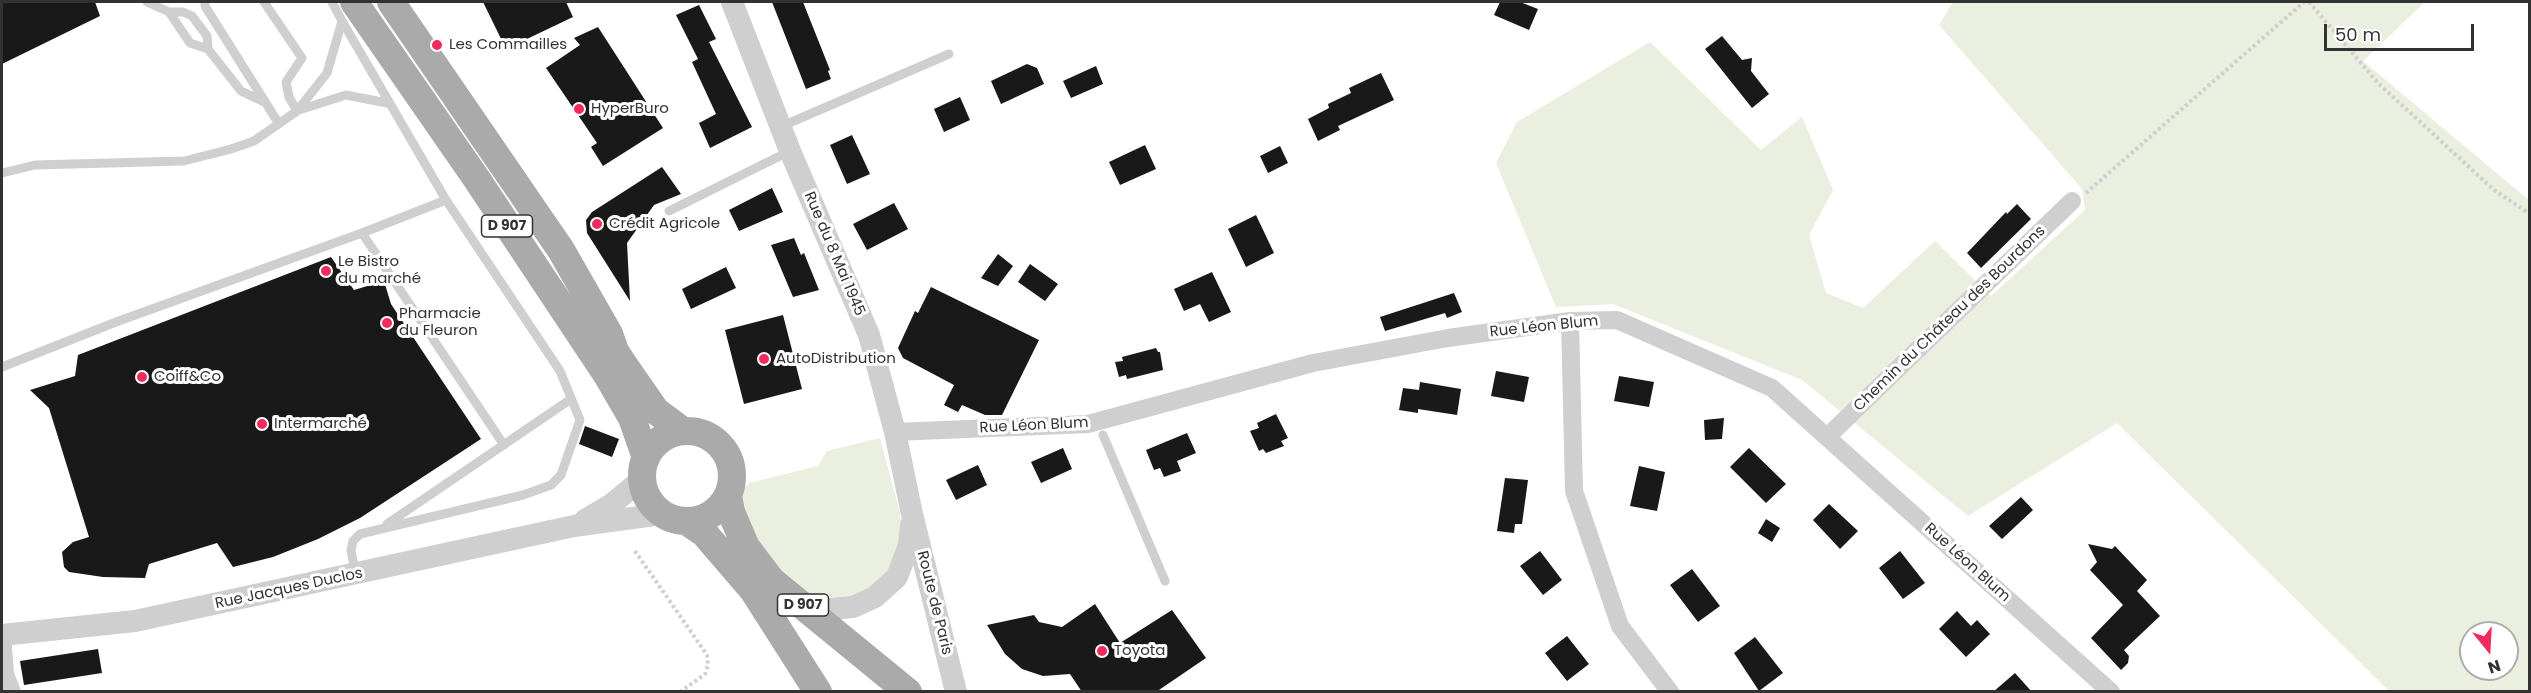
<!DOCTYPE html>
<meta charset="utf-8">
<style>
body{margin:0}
#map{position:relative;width:2531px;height:693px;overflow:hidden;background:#fff;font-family:Poppins,sans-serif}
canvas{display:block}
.frame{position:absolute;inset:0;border:3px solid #323232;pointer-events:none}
.north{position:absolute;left:2459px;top:621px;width:60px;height:60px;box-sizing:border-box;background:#fff;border:2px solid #adadad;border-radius:50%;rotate:162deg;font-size:16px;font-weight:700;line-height:24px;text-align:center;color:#323232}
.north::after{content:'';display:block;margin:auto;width:21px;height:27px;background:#f22b5f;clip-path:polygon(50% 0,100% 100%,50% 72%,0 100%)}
.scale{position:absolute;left:2324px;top:24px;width:150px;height:27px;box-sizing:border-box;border:3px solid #323232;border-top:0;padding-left:8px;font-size:18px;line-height:21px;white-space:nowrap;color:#323232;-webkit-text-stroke:4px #fff;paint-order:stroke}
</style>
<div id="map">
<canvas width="2531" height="693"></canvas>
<div class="frame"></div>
<div class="north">N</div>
<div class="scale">50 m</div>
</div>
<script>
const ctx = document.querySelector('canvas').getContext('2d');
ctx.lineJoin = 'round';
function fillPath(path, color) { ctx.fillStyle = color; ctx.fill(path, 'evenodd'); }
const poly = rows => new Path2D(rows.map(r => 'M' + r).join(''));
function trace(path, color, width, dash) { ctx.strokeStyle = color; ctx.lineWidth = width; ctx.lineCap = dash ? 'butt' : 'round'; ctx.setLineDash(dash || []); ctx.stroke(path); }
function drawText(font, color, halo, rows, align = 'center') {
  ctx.font = font + ' Poppins,sans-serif'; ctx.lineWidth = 6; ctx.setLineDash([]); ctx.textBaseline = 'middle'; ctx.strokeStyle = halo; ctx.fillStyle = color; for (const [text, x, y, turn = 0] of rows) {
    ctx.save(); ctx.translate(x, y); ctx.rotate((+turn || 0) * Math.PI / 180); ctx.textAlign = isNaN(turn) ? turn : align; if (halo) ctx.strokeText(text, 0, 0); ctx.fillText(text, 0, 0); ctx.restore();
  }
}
const green = poly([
 [1953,2,2425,2,2363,61,2529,200,2529,691,2389,691,2117,423,1968,516,1802,380,1613,304,1556,307,1496,163,1517,122,1650,42,1761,150,1802,117,1833,190,1809,235,1826,293,1863,308,1935,241,1991,296,2085,210,2082,189,1939,25],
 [2471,633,2507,633,2507,669,2471,669],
 [880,438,900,513,902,541,893,566,873,587,849,599,817,599,800,594,768,566,738,501,743,490,749,483,818,466,827,451]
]);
const building = poly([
 [2,2,95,2,100,16,2,64],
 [483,2,566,2,573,17,506,49],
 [772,2,803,2,830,70,828,71,831,79,806,89],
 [1500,2,1520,2,1538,9,1529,30,1494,15],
 [699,5,716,39,709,42,752,127,710,148,699,123,716,114,692,62,698,59,676,15],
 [598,27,663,128,603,166,591,147,597,143,546,68,580,45,574,38],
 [1722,36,1742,60,1752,58,1751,71,1769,94,1752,108,1705,49],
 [1027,64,1037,68,1044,84,1001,104,991,81],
 [1096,66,1103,84,1071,98,1063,81],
 [1381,73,1394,100,1338,126,1340,130,1318,141,1308,119,1329,108,1328,104,1351,93,1349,88],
 [960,97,970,120,944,132,934,109],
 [852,135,870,174,847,184,830,145],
 [1145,145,1156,169,1120,185,1109,162],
 [1280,146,1288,163,1268,173,1260,156],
 [662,167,681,194,654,205,627,243,630,301,587,233,586,220,592,212],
 [772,188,783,212,739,231,729,210],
 [894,203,908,229,867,250,853,224],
 [2017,204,2031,219,1981,268,1967,253,2006,212,2007,214],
 [1256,215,1274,253,1246,267,1228,229],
 [794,238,801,255,804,253,819,290,793,297,771,245],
 [998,254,1013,266,998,286,981,278],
 [331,257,354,290,384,281,391,304,481,439,360,518,318,539,273,557,233,567,217,543,149,564,145,578,103,577,69,572,64,567,62,552,73,542,89,537,49,408,30,390,75,376,78,355],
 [1030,264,1058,284,1045,301,1018,282],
 [726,267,736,288,691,309,682,289],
 [1212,272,1231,312,1209,322,1200,304,1184,311,1174,289],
 [931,287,1039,340,1002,415,985,415,962,405,958,412,944,405,954,385,903,358,898,348,915,311,918,313],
 [1454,293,1462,312,1447,318,1445,313,1385,331,1380,317],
 [783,315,802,389,744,404,725,330],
 [1156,348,1158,352,1160,352,1163,370,1127,379,1126,375,1119,377,1115,362,1123,361,1122,357],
 [1496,371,1529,377,1524,402,1491,396],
 [1619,376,1654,382,1649,407,1614,401],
 [1420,382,1461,389,1457,415,1418,409,1418,413,1399,410,1403,388,1419,390],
 [1276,414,1288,438,1281,441,1284,446,1266,453,1263,449,1259,451,1250,431,1259,428,1257,423],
 [1724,418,1722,439,1705,440,1704,420],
 [585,426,619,439,612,457,579,444],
 [1187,433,1196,453,1177,461,1181,471,1164,477,1160,468,1154,470,1146,450],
 [1063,448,1072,469,1041,483,1031,462],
 [1749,448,1786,484,1766,503,1730,467],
 [978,465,987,485,956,500,946,480],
 [1639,466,1665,472,1657,511,1630,506],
 [1505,478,1528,480,1522,524,1515,524,1514,533,1497,531],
 [2021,497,2033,510,2002,539,1989,526],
 [1829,504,1858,531,1840,549,1813,520],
 [1766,519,1780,528,1772,542,1758,533],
 [2088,544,2112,549,2115,546,2147,580,2137,591,2160,616,2124,650,2129,656,2128,663,2121,670,2091,638,2123,605,2090,570,2097,562],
 [1540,551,1562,580,1543,595,1520,566],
 [1900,551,1925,583,1903,599,1879,568],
 [1692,569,1720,606,1698,622,1670,585],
 [1095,604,1120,643,1172,610,1206,658,1156,692,1082,692,1070,674,1043,676,1022,669,1005,654,987,625,1034,615,1039,622,1062,627],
 [1957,611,1971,626,1977,620,1990,634,1966,657,1939,629],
 [1567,636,1589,664,1567,681,1545,653],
 [1755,637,1783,673,1759,691,1734,653],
 [98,649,102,673,24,685,20,661],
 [2015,673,2032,692,1993,692]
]);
const path = poly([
 [2309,2,2378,83,2494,190,2530,214],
 [2086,193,2304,2],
 [635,551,707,655,708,665,705,674,680,692]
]);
const service = poly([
 [147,2,169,12,183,12,192,16,207,36,208,49,241,91,266,103],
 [205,2,205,6,279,124],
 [264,2,302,58,286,82,289,97,297,111],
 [169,12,190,43,208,49],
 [342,21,446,200,560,371,580,420,561,475,551,485,523,495,360,534,353,541,351,550,355,572],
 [299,110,346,95,387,103],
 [780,127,949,54],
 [2,173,35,165,184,161,231,149,254,141,297,111,327,73,342,21,332,2],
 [669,211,790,151],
 [362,233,446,200],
 [2,367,116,322,362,233,504,445],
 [1103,435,1165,581],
 [387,524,571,399]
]);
const minor = poly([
 [1570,321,1574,491,1620,626,1670,692],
 [895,432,1088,424,1313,363,1448,338,1570,321,1617,320,1772,388,2111,692],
 [1827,437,2072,201],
 [2,635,5,674,12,692]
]);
const tertiary = poly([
 [732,2,790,151,869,335,895,432,912,514,956,692],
 [585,520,612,504,642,479],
 [810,611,853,607,875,597,897,577,909,545,911,525],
 [2,635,135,621,574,526,662,514]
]);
const primary = poly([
 [354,2,476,178,607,375,632,418,646,458],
 [391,2,561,250,609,334,615,351,624,365,656,411,683,431],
 '642 476a45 45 0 1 1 90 0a45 45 0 1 1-90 0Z',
 [728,496,731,512,746,547,771,580,908,692],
 [686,521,704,533,753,590,818,692]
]);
const markers = [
 [437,45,6,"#f22b5f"],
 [579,109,6,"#f22b5f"],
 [597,224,6,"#f22b5f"],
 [326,271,6,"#f22b5f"],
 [387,323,6,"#f22b5f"],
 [764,359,6,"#f22b5f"],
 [142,377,6,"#f22b5f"],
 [262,424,6,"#f22b5f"],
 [1102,651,6,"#f22b5f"]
];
const shields = [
 [507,226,51],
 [803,605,51]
];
const shieldNames = [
 ["D 907",507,226],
 ["D 907",803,605]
];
const poiNames = [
 ["Les Commailles",449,45],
 ["HyperBuro",591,109],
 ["Crédit Agricole",609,224],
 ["Le Bistro",338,262],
 ["du marché",338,279],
 ["Pharmacie",399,314],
 ["du Fleuron",399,331],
 ["AutoDistribution",776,359],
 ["Coiff&Co",154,377],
 ["Intermarché",274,424],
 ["Toyota",1114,651]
];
const streetNames = [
 ["Rue du 8 Mai 1945",834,254,67],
 ["Chemin du Château des Bourdons",1950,319,-44],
 ["Rue Léon Blum",1544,327,-6],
 ["Rue Léon Blum",1034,426,-3],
 ["Rue Léon Blum",1967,563,42],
 ["Rue Jacques Duclos",289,589,-12],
 ["Route de Paris",934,603,76]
];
fillPath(green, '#ebefdf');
fillPath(building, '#191919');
trace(path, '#cfcfcf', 4, [3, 3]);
trace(service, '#cfcfcf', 9);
trace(minor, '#cfcfcf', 18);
trace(tertiary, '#cfcfcf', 22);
trace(primary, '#aaa', 28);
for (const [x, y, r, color] of markers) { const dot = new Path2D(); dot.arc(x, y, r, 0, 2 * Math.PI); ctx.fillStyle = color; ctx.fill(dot); trace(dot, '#fff', 2); }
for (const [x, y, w] of shields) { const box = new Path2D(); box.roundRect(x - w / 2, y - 11, w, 22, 4.5); ctx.fillStyle = '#fff'; ctx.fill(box); trace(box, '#323232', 1.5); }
drawText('bold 14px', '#323232', null, shieldNames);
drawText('15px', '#323232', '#fff', poiNames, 'left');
drawText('15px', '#323232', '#fff', streetNames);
</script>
